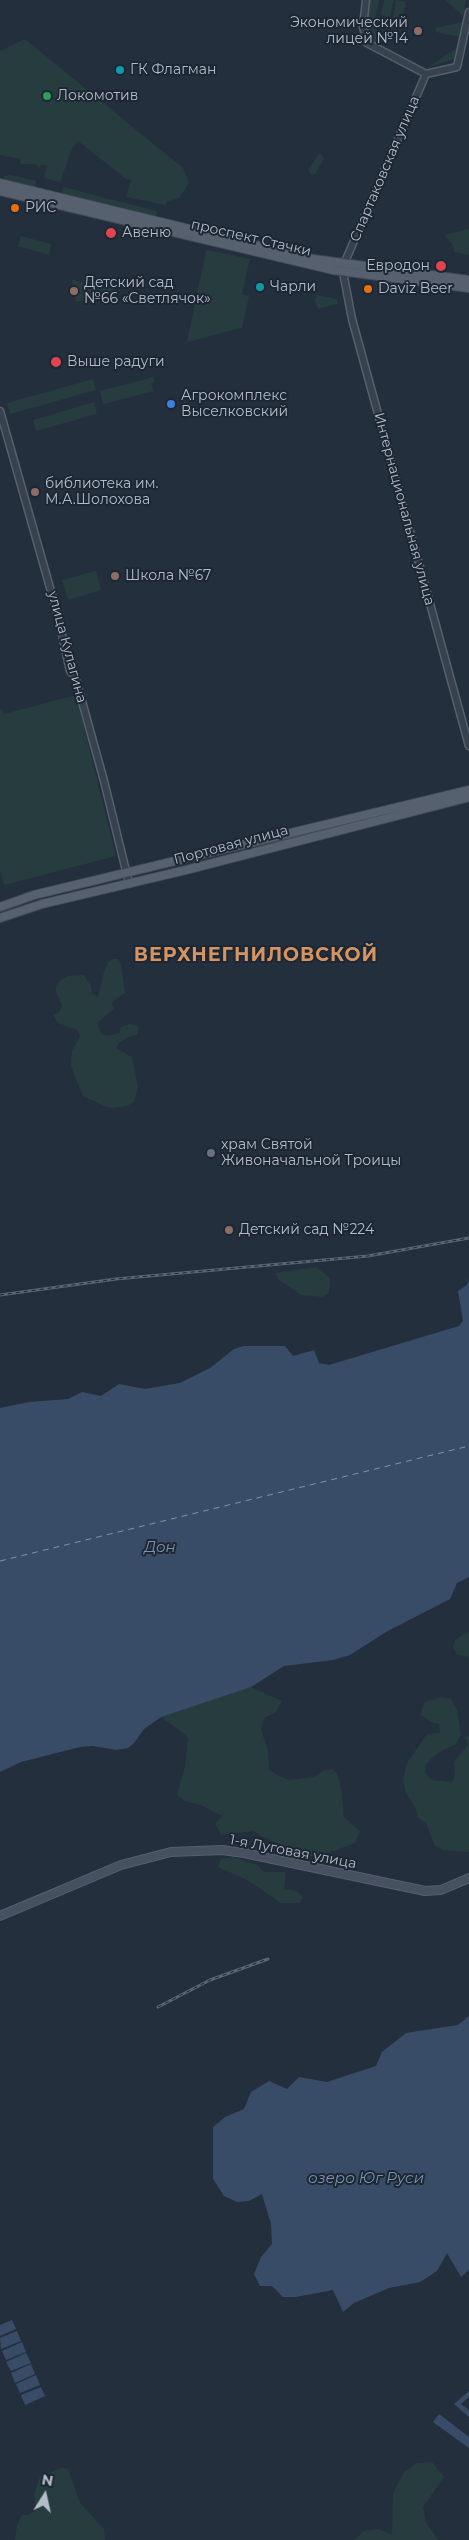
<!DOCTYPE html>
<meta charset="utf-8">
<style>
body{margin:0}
#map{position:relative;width:469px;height:2540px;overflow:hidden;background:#242f3e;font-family:Montserrat,sans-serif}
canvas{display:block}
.north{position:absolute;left:20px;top:2470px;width:50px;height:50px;-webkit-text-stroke:4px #1d2633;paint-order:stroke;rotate:10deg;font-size:14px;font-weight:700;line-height:20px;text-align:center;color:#b4bcc9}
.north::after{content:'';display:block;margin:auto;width:18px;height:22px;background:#b4bcc9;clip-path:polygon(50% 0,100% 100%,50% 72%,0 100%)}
</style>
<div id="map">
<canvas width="469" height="2540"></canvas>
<div class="north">N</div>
</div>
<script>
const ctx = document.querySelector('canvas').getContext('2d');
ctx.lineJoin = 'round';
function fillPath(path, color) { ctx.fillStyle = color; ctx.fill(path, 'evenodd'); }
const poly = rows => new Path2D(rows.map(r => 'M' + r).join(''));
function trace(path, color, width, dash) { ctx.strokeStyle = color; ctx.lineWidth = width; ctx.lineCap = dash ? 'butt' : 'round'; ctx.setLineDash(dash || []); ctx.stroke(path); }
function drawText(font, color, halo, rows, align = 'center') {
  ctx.font = font + ' Montserrat,sans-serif'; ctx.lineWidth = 4; ctx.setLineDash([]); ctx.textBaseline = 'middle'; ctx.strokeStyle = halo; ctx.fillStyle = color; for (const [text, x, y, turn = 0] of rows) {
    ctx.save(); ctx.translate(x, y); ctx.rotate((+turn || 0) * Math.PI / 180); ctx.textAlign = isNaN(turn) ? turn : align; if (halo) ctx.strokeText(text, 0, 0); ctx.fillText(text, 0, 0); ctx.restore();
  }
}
const green = poly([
 [369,0,379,0,374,25,381,45,426,68,422,69,374,44,367,30],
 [384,0,394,0,390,17,381,15],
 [396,0,406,2,402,19,393,18],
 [445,0,466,0,463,16],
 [462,22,459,37,436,32,436,28],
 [25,39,183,168,189,183,179,198,166,202,166,205,126,197,131,180,126,179,78,141,72,149,60,182,44,178,47,166,41,165,39,168,35,164,21,164,20,159,0,155,0,51],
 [460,47,454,59,427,68,458,47],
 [318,155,322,155,324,159,315,174,311,174,308,170],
 [10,175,36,181,35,187,3,180,4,176],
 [63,187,157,211,156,217,61,194],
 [469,229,469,255,454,252,453,245,444,235],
 [21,236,51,244,49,255,18,246],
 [208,250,250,259,242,294,249,296,242,328,187,342,206,251],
 [72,280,114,288,113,293,76,302],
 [317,295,336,299,338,304,318,309,315,301],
 [153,377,155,382,151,383,154,391,103,404,100,391],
 [93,379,96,390,10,414,7,403],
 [94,402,97,414,36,431,33,420],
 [96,571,101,590,68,600,62,580],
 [76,695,116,856,4,885,0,870,0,709,2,709,4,714],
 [113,959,118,959,121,964,125,993,112,1002,114,1009,97,1023,101,1034,108,1036,119,1033,121,1027,129,1024,137,1025,139,1029,137,1035,128,1037,119,1043,116,1048,132,1057,138,1087,134,1102,127,1106,114,1108,104,1106,83,1096,71,1066,72,1051,80,1036,77,1030,58,1023,53,1015,59,1012,62,1006,56,992,56,986,61,980,68,976,84,975,91,986,92,993,98,997,104,972,108,962],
 [316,1267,330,1278,329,1293,322,1297,301,1295,279,1280,276,1273],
 [468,1631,469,1634,469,1660,468,1657,457,1654,453,1648,455,1640],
 [251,1687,282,1701,276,1712,264,1718,261,1730,268,1750,269,1770,279,1776,289,1780,314,1777,323,1771,332,1769,337,1773,342,1793,344,1817,360,1831,355,1843,320,1856,306,1856,288,1850,253,1831,221,1835,215,1824,222,1816,201,1805,185,1801,177,1795,185,1767,188,1739,185,1734,161,1717],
 [441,1697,451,1699,457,1710,461,1735,455,1745,443,1750,432,1758,426,1765,425,1772,432,1780,451,1782,455,1777,454,1762,468,1745,465,1737,469,1736,469,1852,443,1850,435,1846,426,1823,418,1818,415,1807,406,1793,403,1780,407,1763,427,1734,440,1733,439,1724,431,1722,420,1714,425,1702],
 [233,1857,257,1865,264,1872,286,1872,284,1889,297,1891,303,1897,299,1903,281,1903,247,1880,218,1867,221,1859],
 [432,2462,444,2477,423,2507,426,2522,438,2540,354,2540,364,2531,379,2529,392,2535,393,2493,404,2472,417,2463],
 [62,2468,68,2469,80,2503,104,2529,105,2540,15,2540,17,2526,22,2515,29,2515,36,2510,34,2495,40,2477]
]);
const water = poly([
 [469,1279,469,1577,457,1583,450,1599,386,1632,350,1655,333,1660,284,1666,251,1687,161,1717,144,1729,134,1743,128,1748,116,1750,93,1746,80,1747,21,1762,0,1772,0,1408,29,1402,68,1399,82,1392,101,1396,119,1384,145,1389,180,1383,210,1368,234,1349,244,1346,285,1346,293,1356,314,1350,319,1363,329,1365,459,1326,463,1321,458,1291,467,1285],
 [469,2016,469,2270,461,2277,447,2253,437,2271,420,2282,389,2288,354,2303,343,2312,333,2290,296,2297,283,2297,272,2286,260,2286,254,2274,261,2257,272,2244,271,2224,262,2194,249,2201,237,2202,224,2196,213,2179,213,2127,225,2117,244,2109,251,2092,269,2081,287,2089,299,2077,327,2082,376,2066,382,2052,406,2033,458,2025],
 [12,2320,16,2329,0,2336,0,2325],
 [17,2331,21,2341,1,2349,0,2338],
 [22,2342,26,2352,6,2360,2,2351],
 [26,2353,31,2363,11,2371,6,2362],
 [31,2364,35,2374,15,2383,11,2373],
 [36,2375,40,2385,20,2393,16,2384],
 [41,2387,45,2396,25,2405,21,2395],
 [469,2391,469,2397,461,2404,469,2410,469,2417,454,2404],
 [439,2414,469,2437,469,2448,433,2422]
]);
const ferry = poly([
 [0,1561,469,1446]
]);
const tertiary = poly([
 [366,0,363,27,367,43,426,74,457,67,469,12],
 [344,264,426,74],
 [343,272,352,319,469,746],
 [0,411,58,616,70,671,75,676,104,781,129,883]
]);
const secondary = poly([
 [0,1916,121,1865,171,1852,222,1850,244,1853,425,1891,441,1890,469,1878]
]);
const primary = poly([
 [0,183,313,259,469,280],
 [0,191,333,270,469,288],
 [0,907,34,895,469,790],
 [0,918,42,904,186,870,469,797]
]);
const rail = poly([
 [0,1295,116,1279,368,1256,469,1238],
 [158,2007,210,1980,268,1959]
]);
const markers = [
 [418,31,5,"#8d6e63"],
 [120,70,5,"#0f9aa8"],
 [47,96,5,"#2e9e5b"],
 [15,208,5,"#e8710a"],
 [111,233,6,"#e0444e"],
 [441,266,6,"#e0444e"],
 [260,287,5,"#0f9aa8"],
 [368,289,5,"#e8710a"],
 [74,291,5,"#8d6e63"],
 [56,362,6,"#e0444e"],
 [171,404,5,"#3f7fe0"],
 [35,492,5,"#8d6e63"],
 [115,576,5,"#8d6e63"],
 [211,1153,5,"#6b7280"],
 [229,1230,5,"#8d6e63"]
];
const poiNames = [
 ["Экономический",408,23,"right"],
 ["лицей №14",408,39,"right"],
 ["ГК Флагман",130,70],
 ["Локомотив",57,96],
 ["РИС",25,208],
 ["Авеню",122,233],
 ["Евродон",430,266,"right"],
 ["Детский сад",84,283],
 ["№66 «Светлячок»",84,299],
 ["Чарли",270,287],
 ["Daviz Beer",378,289],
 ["Выше радуги",67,362],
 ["Агрокомплекс",181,396],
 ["Выселковский",181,412],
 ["библиотека им.",45,484],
 ["М.А.Шолохова",45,500],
 ["Школа №67",125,576],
 ["храм Святой",221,1145],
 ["Живоначальной Троицы",221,1161],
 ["Детский сад №224",239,1230]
];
const streetNames = [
 ["Спартаковская улица",385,169,-67],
 ["проспект Стачки",251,238,13],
 ["Интернациональная улица",404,509,75],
 ["улица Кулагина",67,647,75],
 ["Портовая улица",231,845,-15],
 ["1-я Луговая улица",293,1852,11]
];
const waterNames = [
 ["Дон",160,1548],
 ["озеро Юг Руси",366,2179]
];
const districtNames = [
 ["ВЕРХНЕГНИЛОВСКОЙ",256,955]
];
fillPath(green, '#263c3f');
fillPath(water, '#394c67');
trace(ferry, '#7c92b1', 1, [6, 5]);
trace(tertiary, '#565f6c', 9);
trace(secondary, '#565f6c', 10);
trace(primary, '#414a57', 10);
trace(tertiary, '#38414e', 6);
trace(secondary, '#465061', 8);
trace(primary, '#56606e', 8);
trace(rail, '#5a6575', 3);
trace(rail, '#1d2633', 1, [4]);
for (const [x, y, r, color] of markers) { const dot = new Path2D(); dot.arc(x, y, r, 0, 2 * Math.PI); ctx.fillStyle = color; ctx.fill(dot); trace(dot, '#1d2633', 2); }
drawText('14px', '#b4bcc9', '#1d2633', poiNames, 'left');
drawText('14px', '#b4bcc9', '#1d2633', streetNames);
drawText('italic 15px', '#7c92b1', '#1d2633', waterNames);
ctx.letterSpacing = '1px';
drawText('bold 19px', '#d59563', '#1d2633', districtNames);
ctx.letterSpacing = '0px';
</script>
